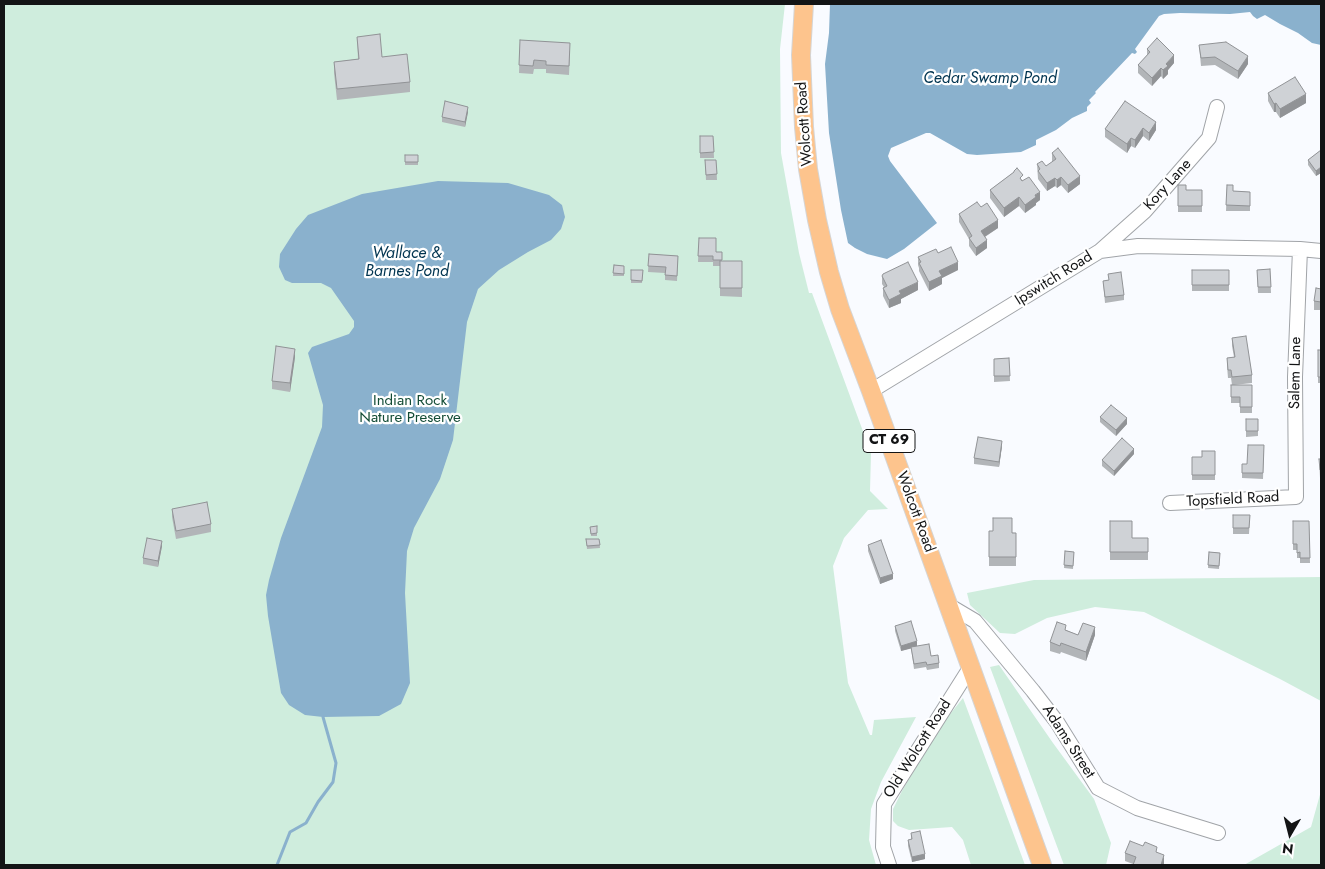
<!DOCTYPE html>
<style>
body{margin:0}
#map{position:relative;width:1325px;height:869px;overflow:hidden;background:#f9fbff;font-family:Jost,sans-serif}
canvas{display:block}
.frame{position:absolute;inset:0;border:5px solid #131415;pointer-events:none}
.north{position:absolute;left:1265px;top:809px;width:50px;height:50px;-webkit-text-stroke:4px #fff;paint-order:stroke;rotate:188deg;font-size:14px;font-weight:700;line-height:20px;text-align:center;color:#131415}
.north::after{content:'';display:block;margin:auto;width:18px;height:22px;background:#131415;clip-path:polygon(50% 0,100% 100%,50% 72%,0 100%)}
</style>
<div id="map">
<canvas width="1325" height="869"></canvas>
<div class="frame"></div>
<div class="north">N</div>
</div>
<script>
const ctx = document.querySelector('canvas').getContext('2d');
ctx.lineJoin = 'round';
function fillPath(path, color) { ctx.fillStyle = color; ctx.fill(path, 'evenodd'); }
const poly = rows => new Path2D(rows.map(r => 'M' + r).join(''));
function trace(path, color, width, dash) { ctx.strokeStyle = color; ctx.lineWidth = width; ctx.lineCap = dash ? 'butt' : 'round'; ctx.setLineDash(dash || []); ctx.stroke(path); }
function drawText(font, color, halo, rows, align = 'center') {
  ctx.font = font + ' Jost,sans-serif'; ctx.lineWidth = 4.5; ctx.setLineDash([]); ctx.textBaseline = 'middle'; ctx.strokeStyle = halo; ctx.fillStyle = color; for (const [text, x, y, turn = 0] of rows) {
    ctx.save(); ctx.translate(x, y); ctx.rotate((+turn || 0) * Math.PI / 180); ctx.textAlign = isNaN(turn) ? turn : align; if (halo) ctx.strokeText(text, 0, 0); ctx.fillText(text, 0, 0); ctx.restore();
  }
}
const green = poly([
 [4,4,785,4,780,49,781,153,799,253,809,293,812,293,871,453,870,491,888,509,868,510,844,538,833,566,848,683,870,735,872,735,874,720,916,717,881,782,871,809,869,840,876,865,4,865],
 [1321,577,1321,701,1280,679,1144,612,1095,607,1047,618,1015,634,1000,633,970,605,967,593,1034,580],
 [999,665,1053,743,1094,799,1111,843,1106,865,1064,865,990,667],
 [963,698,1025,865,971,865,963,840,952,827,909,830,898,826,893,821,893,809,903,789,942,724],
 [1321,791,1321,865,1244,865,1311,827]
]);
const water = poly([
 [830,4,1321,4,1321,45,1312,43,1298,33,1280,24,1265,15,1257,19,1253,16,1250,12,1230,14,1180,13,1164,14,1159,16,1135,49,1137,52,1135,54,1132,53,1095,92,1096,93,1089,100,1091,103,1087,107,1087,111,1072,118,1056,130,1036,140,1036,145,1021,152,977,155,967,154,930,133,926,133,891,148,888,156,890,161,937,223,904,249,887,259,867,254,855,248,848,243,841,210,829,133,825,64,829,33],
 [438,181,508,183,549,195,562,205,565,217,561,229,551,240,528,252,499,270,478,289,467,322,453,440,440,479,414,528,407,551,405,593,410,683,401,704,379,716,323,717,305,715,289,705,281,693,268,616,266,595,269,580,281,538,322,427,323,405,308,353,312,347,349,334,354,327,354,321,331,288,321,283,292,283,285,280,279,267,280,254,296,229,308,215,362,194]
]);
const stream = poly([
 [277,865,290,832,306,823,318,802,333,782,336,763,323,717]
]);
const minor = poly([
 [1100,251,1145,211,1209,138,1217,107],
 [871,391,1100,251,1138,246,1300,249,1321,251],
 [1170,503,1296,497,1295,377,1300,249],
 [948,605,975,621,1033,691,1057,722,1098,788,1137,808,1218,833],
 [889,865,883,847,884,804,970,668]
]);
const major = poly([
 [804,4,801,55,804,127,808,169,817,220,829,272,840,309,871,391,1042,865]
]);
const wall = poly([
 [357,37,382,57,410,82,410,92,337,100,334,73,334,62,358,59],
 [520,40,570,51,569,75,546,73,546,69,534,69,533,74,519,73],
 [1199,45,1248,64,1238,79,1215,65,1201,66],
 [1147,49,1174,63,1168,70,1168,74,1163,79,1161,76,1152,86,1138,73,1138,65,1147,55],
 [1268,93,1306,103,1280,118,1276,112,1274,112,1268,101],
 [1125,101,1156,130,1149,141,1143,136,1135,148,1131,146,1127,153,1105,137,1105,129],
 [468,112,465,127,442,122,442,117],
 [700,136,713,136,714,158,700,158],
 [1321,150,1321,173,1316,176,1308,165,1308,160],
 [1052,153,1080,184,1068,193,1061,185,1057,188,1055,186,1047,191,1038,179,1037,164,1046,166,1052,162],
 [405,155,418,155,418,165,405,165],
 [705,160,716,160,717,180,706,180],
 [1014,171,1040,200,1036,203,1036,205,1025,213,1019,206,1004,217,990,198,990,190,1014,172],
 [1178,185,1186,190,1202,190,1202,212,1178,212],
 [1227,185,1233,191,1250,192,1250,211,1226,211],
 [981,207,998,228,985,237,987,248,976,256,969,246,969,239,959,222,959,214],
 [699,238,716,252,722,252,722,261,742,261,742,297,720,296,720,266,713,266,713,262,698,262],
 [938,253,958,270,942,278,942,284,929,291,919,271,919,268,918,265,918,257],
 [649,254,678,256,677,281,665,280,665,273,648,272],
 [614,265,624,266,624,276,613,276],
 [1270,269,1271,293,1258,293,1257,270],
 [631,270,643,270,642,283,631,283],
 [1192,270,1229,270,1229,291,1192,291],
 [1108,274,1124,295,1124,300,1105,303,1103,281,1109,280],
 [882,276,918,290,901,299,901,303,889,308,883,296,883,288,884,287,882,284],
 [1321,289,1321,310,1314,310,1314,301],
 [1232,338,1252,375,1252,383,1234,385,1252,385,1252,413,1240,413,1240,403,1231,403,1231,385,1232,385,1231,378,1228,378,1227,366,1227,358,1234,357,1232,346],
 [1318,350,1321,350,1321,383,1318,383],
 [295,357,290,392,272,389,272,381],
 [1009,358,1010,381,994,382,994,359],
 [1100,417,1127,424,1116,436,1100,422],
 [1246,419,1258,419,1258,436,1246,437],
 [1264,445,1263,479,1242,478,1242,473,1247,464],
 [1002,446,999,467,974,464,974,458],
 [1321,450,1321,478,1320,478,1319,459,1321,459],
 [1215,451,1215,480,1192,480,1192,457,1202,457],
 [1134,454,1114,476,1102,466,1102,460],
 [172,509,211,524,211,532,176,539,172,517],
 [1233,515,1250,515,1249,534,1233,534],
 [1110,521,1132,538,1148,538,1148,560,1110,560],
 [1293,521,1309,521,1310,563,1300,563,1300,558,1297,558,1297,550,1293,550],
 [597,526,597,536,591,536,590,527],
 [989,531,1016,533,1016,566,989,566],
 [586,539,599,539,600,548,587,549],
 [868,545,893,579,880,584,868,551],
 [162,546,158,567,143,564,143,558],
 [1065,551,1074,552,1073,569,1064,568],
 [1209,552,1220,553,1219,569,1208,568],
 [895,626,917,646,931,656,939,663,939,668,927,670,926,667,914,669,911,648,901,651,895,631],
 [1066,630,1078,635,1095,635,1086,661,1061,652,1060,654,1050,651,1050,642],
 [911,833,925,859,912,862,908,846,908,840,911,840],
 [1157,852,1164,864,1164,865,1133,865,1133,864,1125,861,1125,853]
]);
const shadedWall = poly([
 [1174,55,1174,63,1168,70,1168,74,1163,79,1163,70,1166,64],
 [1248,56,1248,64,1238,79,1238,71],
 [1161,68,1161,76,1152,86,1152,78],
 [1306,94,1306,103,1280,118,1280,109],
 [1276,103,1276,112,1274,112,1274,104],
 [468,107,468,112,465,127,465,122],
 [1156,122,1156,130,1149,141,1149,133],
 [1143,128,1143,136,1135,148,1135,140],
 [1131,138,1131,146,1127,153,1127,144],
 [1321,167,1321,173,1316,176,1316,171],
 [1080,176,1080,184,1068,193,1068,185],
 [1061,177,1061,185,1057,188,1057,180],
 [1055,178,1055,186,1047,191,1047,183],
 [1040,192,1040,200,1036,203,1036,205,1025,213,1025,205,1035,195],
 [1019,197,1019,206,1004,217,1004,208],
 [998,220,998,228,981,239,981,231],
 [987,240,987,248,976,256,976,248],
 [958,262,958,270,942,278,942,284,929,291,929,282,939,271],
 [918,282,918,290,901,299,901,303,889,308,889,300,899,291],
 [295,349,295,357,290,392,290,383],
 [1127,418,1127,424,1116,436,1116,430],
 [1002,441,1002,446,999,467,999,462],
 [1134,449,1134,454,1114,476,1114,471],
 [162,541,162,546,158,567,158,561],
 [893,574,893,579,880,584,880,578],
 [1095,627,1095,635,1086,661,1086,652],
 [917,641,917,647,901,651,901,646],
 [925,854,925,859,912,862,912,857],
 [1164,855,1164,865,1161,865]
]);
const building = poly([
 [380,34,382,57,407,54,410,82,337,89,334,62,359,59,357,37,380,34],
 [1157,38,1174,55,1166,64,1168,66,1163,70,1161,68,1152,78,1138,65,1150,52,1147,49,1157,38],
 [520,40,570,43,569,66,546,65,546,61,534,60,533,66,519,65,520,40],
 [1226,42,1248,56,1238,71,1215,57,1201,58,1199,45,1226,42],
 [1295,77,1306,94,1280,109,1276,103,1274,104,1268,93,1295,77],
 [445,101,468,107,465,122,442,117,445,101],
 [1125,101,1156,122,1149,133,1143,128,1135,140,1131,138,1127,144,1105,129,1125,101],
 [700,136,713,136,714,152,700,153,700,136],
 [1058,148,1080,176,1068,185,1061,177,1057,180,1055,178,1047,183,1038,171,1040,169,1037,164,1042,161,1046,166,1056,159,1052,153,1058,148],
 [1321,150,1321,167,1316,171,1308,160,1321,150],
 [405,155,418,155,418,162,405,162,405,155],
 [705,160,716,160,717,174,706,175,705,160],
 [1017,168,1023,175,1020,178,1022,181,1029,177,1040,192,1035,195,1036,197,1025,205,1019,197,1004,208,990,190,1014,172,1014,171,1017,168],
 [1178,185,1186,185,1186,190,1202,190,1202,206,1178,206,1178,185],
 [1227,185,1233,185,1233,191,1250,192,1250,206,1226,205,1227,185],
 [977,202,981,207,987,203,998,220,981,231,987,240,976,248,969,238,972,236,959,214,977,202],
 [699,238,716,238,716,252,722,252,722,260,713,260,713,256,698,256,699,238],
 [951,247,958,262,939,271,942,276,929,282,919,263,921,262,918,257,936,249,938,253,951,247],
 [649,254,678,256,677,276,665,275,666,267,648,266,649,254],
 [720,261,742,261,742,288,720,288,720,261],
 [908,262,918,282,899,291,901,294,889,300,883,288,887,286,882,276,883,274,908,262],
 [614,265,624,266,624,274,613,273,614,265],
 [1270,269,1271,287,1258,287,1257,270,1270,269],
 [631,270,643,270,642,281,631,280,631,270],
 [1192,270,1229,270,1229,285,1192,285,1192,270],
 [1121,272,1124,295,1105,297,1103,281,1109,280,1108,274,1121,272],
 [1316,288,1321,289,1321,302,1314,301,1316,288],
 [1246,336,1252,375,1232,377,1231,370,1228,370,1227,358,1235,357,1232,338,1246,336],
 [276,346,295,349,290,383,272,381,276,346],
 [1318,350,1321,350,1321,377,1318,377,1318,350],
 [1009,358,1010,376,994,376,994,359,1009,358],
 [1231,385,1252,385,1252,407,1240,407,1240,397,1231,397,1231,385],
 [1111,405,1127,418,1116,430,1100,417,1111,405],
 [1246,419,1258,419,1258,431,1246,431,1246,419],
 [978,437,1002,441,999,462,974,458,978,437],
 [1122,438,1134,449,1114,471,1102,460,1122,438],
 [1248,445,1264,445,1263,473,1242,473,1242,464,1247,464,1248,445],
 [1202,451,1215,451,1215,475,1192,475,1192,457,1202,457,1202,451],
 [1319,459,1321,459,1321,470,1320,470,1319,459],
 [207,502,211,524,176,531,172,509,207,502],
 [1233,515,1250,515,1249,528,1233,528,1233,515],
 [993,518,1012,518,1012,533,1016,533,1016,557,989,557,989,531,993,531,993,518],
 [1110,521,1132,521,1132,538,1148,538,1148,552,1110,552,1110,521],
 [1293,521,1309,521,1310,558,1300,558,1300,552,1297,553,1297,544,1293,544,1293,521],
 [597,526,597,533,591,534,590,527,597,526],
 [147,538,162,541,158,561,143,558,147,538],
 [586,539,599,539,600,545,587,546,586,539],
 [881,540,893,574,880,578,868,545,881,540],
 [1065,551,1074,552,1073,566,1064,565,1065,551],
 [1209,552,1220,553,1219,566,1208,565,1209,552],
 [911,621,917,641,901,646,895,626,911,621],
 [1057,622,1066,625,1065,630,1078,635,1083,623,1095,627,1086,652,1061,643,1060,646,1050,642,1057,622],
 [929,644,931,656,938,655,939,663,927,665,926,662,914,664,911,647,929,644],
 [920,831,925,854,912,857,908,840,912,839,911,833,920,831],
 [1130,841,1143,846,1145,842,1157,847,1156,852,1164,855,1161,865,1133,865,1136,857,1125,853,1130,841]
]);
const shields = [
 [889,441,52]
];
const shieldNames = [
 ["CT 69",889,441]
];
const streetNames = [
 ["Wolcott Road",805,124,-94],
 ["Kory Lane",1168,185,-48],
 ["Ipswitch Road",1054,279,-32],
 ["Salem Lane",1296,373,-89],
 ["Topsfield Road",1233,500,-3],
 ["Wolcott Road",915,512,70],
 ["Adams Street",1068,742,57],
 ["Old Wolcott Road",918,749,-58]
];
const parkNames = [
 ["Indian Rock",410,401],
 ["Nature Preserve",410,418]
];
const waterNames = [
 ["Cedar Swamp Pond",990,79],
 ["Wallace &",407,254],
 ["Barnes Pond",407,272]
];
fillPath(green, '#cfeddd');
fillPath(water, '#8ab1cd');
trace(stream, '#8ab1cd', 3);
trace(minor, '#a1a4a8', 16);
trace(major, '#d5d5d5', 20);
trace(minor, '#fff', 14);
trace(major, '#fdc48d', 18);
fillPath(wall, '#b2b5b8');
fillPath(shadedWall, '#919396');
fillPath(building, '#cfd2d6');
trace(building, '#919396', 1);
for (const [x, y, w] of shields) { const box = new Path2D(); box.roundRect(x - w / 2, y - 11.5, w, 23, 4); ctx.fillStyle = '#fff'; ctx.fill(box); trace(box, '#131415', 1); }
drawText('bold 14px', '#131415', null, shieldNames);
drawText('15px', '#131415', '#fff', streetNames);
drawText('15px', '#134c35', '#fff', parkNames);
drawText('italic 16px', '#003450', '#fff', waterNames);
</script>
